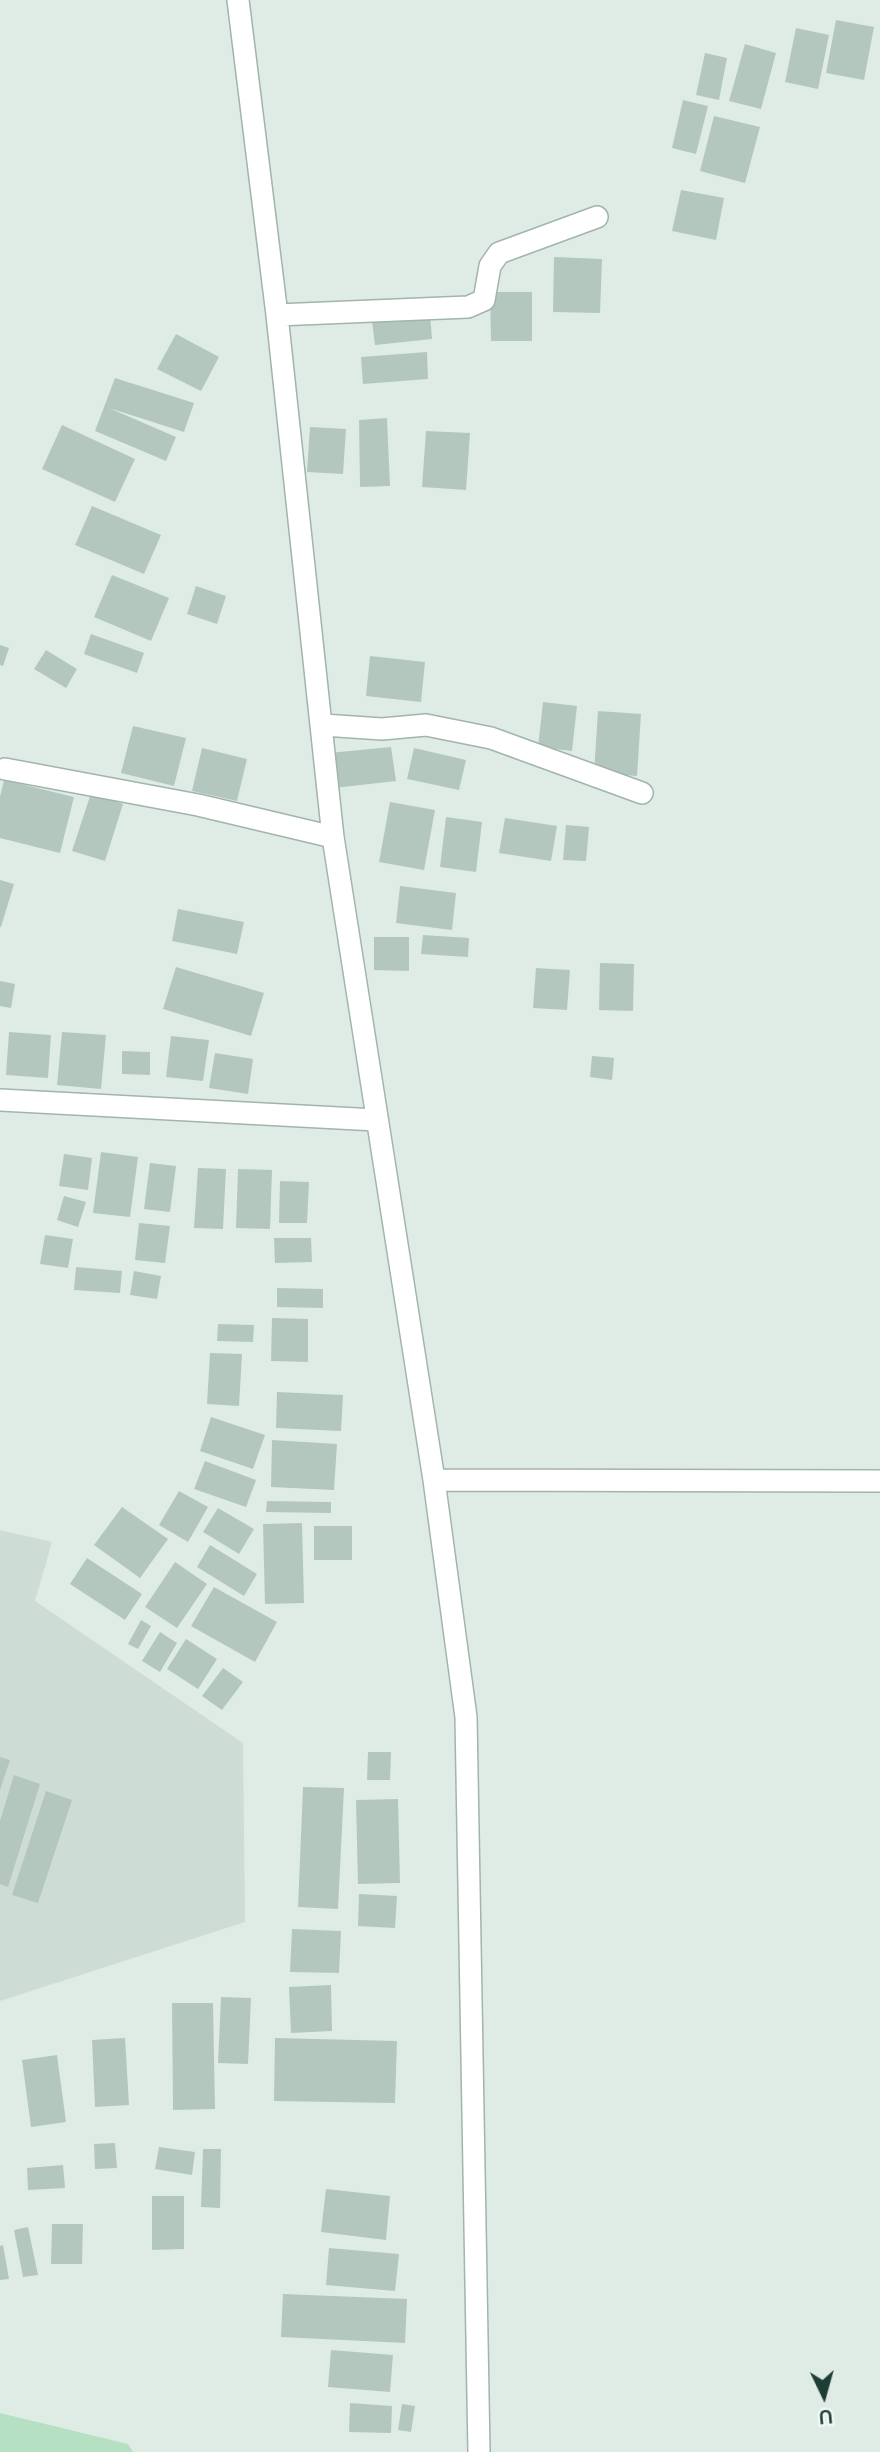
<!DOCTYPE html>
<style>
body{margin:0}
#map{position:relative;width:880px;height:2452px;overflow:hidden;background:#dfece6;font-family:Lato,sans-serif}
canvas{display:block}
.north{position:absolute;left:789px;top:2361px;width:70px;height:70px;-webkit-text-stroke:5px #eff8f4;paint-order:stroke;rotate:175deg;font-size:19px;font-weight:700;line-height:28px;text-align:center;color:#1e3d35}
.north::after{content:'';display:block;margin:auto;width:24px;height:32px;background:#1e3d35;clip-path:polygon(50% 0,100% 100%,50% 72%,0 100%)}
</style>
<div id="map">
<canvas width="880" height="2452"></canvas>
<div class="north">U</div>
</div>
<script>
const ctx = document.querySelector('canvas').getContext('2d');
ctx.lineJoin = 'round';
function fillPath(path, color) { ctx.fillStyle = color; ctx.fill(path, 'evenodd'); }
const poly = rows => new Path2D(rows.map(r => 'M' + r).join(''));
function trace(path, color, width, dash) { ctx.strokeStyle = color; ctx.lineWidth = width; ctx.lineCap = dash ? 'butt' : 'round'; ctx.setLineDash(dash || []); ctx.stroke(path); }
const built = poly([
 [0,1530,52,1542,35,1601,243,1743,245,1922,0,2001]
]);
const green = poly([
 [0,2413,128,2444,133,2452,0,2452]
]);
const building = poly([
 [836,20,874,27,864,80,826,73],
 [796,28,829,35,818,89,785,82],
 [745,44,776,53,761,109,729,101],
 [705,53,727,58,719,100,696,95],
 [683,100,708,106,696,154,672,148],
 [714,116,760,127,745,183,700,171],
 [681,190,724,198,716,240,672,231],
 [554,257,602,259,600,313,553,312],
 [490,292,532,292,532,341,491,341],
 [430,315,432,339,375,345,372,322],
 [176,334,219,357,201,391,157,369],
 [427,352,428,379,363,384,361,357],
 [115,378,194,403,184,432,109,408,176,437,166,461,95,431],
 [387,418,390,486,360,487,359,420],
 [62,425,135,459,115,502,42,469],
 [310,427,346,429,343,474,307,472],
 [426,431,470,433,466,490,422,487],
 [92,506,161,535,144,574,75,545],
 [112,575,169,598,151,641,94,617],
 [196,586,226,596,217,624,187,614],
 [91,634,144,653,137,673,84,654],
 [0,645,9,648,3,666,0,665],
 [46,650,77,669,66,688,34,669],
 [370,656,425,662,421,702,366,696],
 [543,702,577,706,572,751,538,747],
 [598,711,641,714,637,776,594,773],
 [133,726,186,738,174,786,121,773],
 [391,747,396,781,334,788,329,753],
 [202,748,247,759,237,801,192,791],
 [414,748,466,760,459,790,407,779],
 [4,780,74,797,60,853,0,838,0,797],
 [91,793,123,804,105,861,72,851],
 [390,802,435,810,424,870,379,862],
 [446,817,482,822,476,872,440,867],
 [505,818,557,826,551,861,499,853],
 [566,825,589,827,586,861,563,860],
 [0,880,14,884,1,927,0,927],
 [400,886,456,893,452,930,396,923],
 [178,909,244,922,237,954,172,941],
 [423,935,469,938,468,957,421,954],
 [374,937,409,937,409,971,374,970],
 [600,963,634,964,633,1011,599,1010],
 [176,967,264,993,251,1036,163,1009],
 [536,968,570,970,567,1010,533,1008],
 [0,981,15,984,11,1008,0,1006],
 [9,1032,51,1035,48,1078,6,1075],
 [62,1032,106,1035,101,1089,57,1085],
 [171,1036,209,1040,203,1081,166,1077],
 [122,1051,150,1052,150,1075,122,1074],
 [215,1053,253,1059,248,1094,209,1088],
 [592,1056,614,1058,612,1080,590,1077],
 [101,1152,138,1157,130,1217,93,1213],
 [64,1154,92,1158,88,1190,59,1186],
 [150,1163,176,1166,170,1212,144,1209],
 [198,1168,226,1169,223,1229,194,1228],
 [238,1169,272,1170,270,1229,236,1228],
 [280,1181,309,1182,307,1223,279,1223],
 [64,1196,86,1202,78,1227,57,1220],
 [139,1223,170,1226,165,1263,135,1260],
 [45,1235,73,1239,68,1268,40,1264],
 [274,1238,311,1238,312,1262,275,1263],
 [76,1267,122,1271,120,1293,74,1290],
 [134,1271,161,1276,157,1299,130,1295],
 [277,1288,323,1289,323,1308,277,1307],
 [272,1318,308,1319,308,1362,271,1361],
 [218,1324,254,1325,253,1342,217,1341],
 [210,1353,242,1354,239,1406,207,1404],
 [277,1392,343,1395,341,1431,276,1428],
 [211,1417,265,1435,253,1469,200,1451],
 [272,1440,337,1444,334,1490,271,1487],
 [205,1461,256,1480,246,1507,194,1489],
 [179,1491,208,1507,188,1542,159,1525],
 [267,1501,331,1502,331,1513,266,1512],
 [122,1507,168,1539,140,1578,94,1545],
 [218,1508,254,1529,239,1554,203,1532],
 [302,1523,304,1603,265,1604,263,1524],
 [314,1526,352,1526,352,1560,314,1560],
 [210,1545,257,1574,244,1596,197,1567],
 [87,1558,142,1594,125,1620,70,1584],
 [175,1562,207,1584,177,1628,145,1607],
 [214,1587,277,1622,255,1662,191,1626],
 [141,1620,151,1626,138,1649,128,1644],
 [160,1632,177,1643,160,1672,142,1661],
 [186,1639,217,1659,198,1689,167,1669],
 [223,1668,243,1682,222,1710,202,1696],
 [368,1752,391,1752,390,1780,367,1780],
 [0,1757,10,1760,0,1790],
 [14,1775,40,1784,8,1887,0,1884,0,1821],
 [303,1787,344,1788,338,1909,298,1907],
 [46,1791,72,1800,38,1903,12,1895],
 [398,1799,400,1883,358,1884,356,1800],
 [359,1894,397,1896,395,1928,358,1926],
 [292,1929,341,1931,339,1973,290,1972],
 [331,1985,332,2031,291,2033,289,1987],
 [221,1997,251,1998,248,2064,218,2063],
 [172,2003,213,2003,215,2109,173,2110],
 [125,2038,129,2105,95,2107,92,2040],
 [275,2038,397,2041,395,2103,274,2101],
 [57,2055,66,2122,31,2127,22,2060],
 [115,2143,117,2168,95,2169,94,2144],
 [159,2147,195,2152,192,2175,155,2169],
 [203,2149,221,2149,220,2208,201,2207],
 [63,2165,65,2188,28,2190,27,2168],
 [326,2189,390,2196,386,2240,321,2232],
 [152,2196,184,2196,184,2249,152,2250],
 [52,2224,83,2224,82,2264,51,2264],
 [28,2227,38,2275,23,2277,14,2230],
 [3,2245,9,2279,0,2280,0,2246],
 [329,2248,399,2254,395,2291,326,2285],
 [283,2294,407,2299,405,2343,281,2337],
 [331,2350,393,2355,390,2392,328,2387],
 [350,2403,392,2406,391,2433,349,2432],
 [402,2404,415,2406,411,2432,398,2430]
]);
const minor = poly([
 [238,0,277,315,333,837,434,1480,466,1717,479,2452],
 [277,315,468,307,484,300,490,266,499,253,597,217],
 [323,725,382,729,426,725,491,738,642,793],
 [5,769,198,805,333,837],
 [0,1100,376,1120],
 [434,1480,880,1481]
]);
fillPath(built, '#cddcd5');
fillPath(green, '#b5e0c1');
fillPath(building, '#b4c7bf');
trace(minor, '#a1b4ad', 24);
trace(minor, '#fff', 21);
</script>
